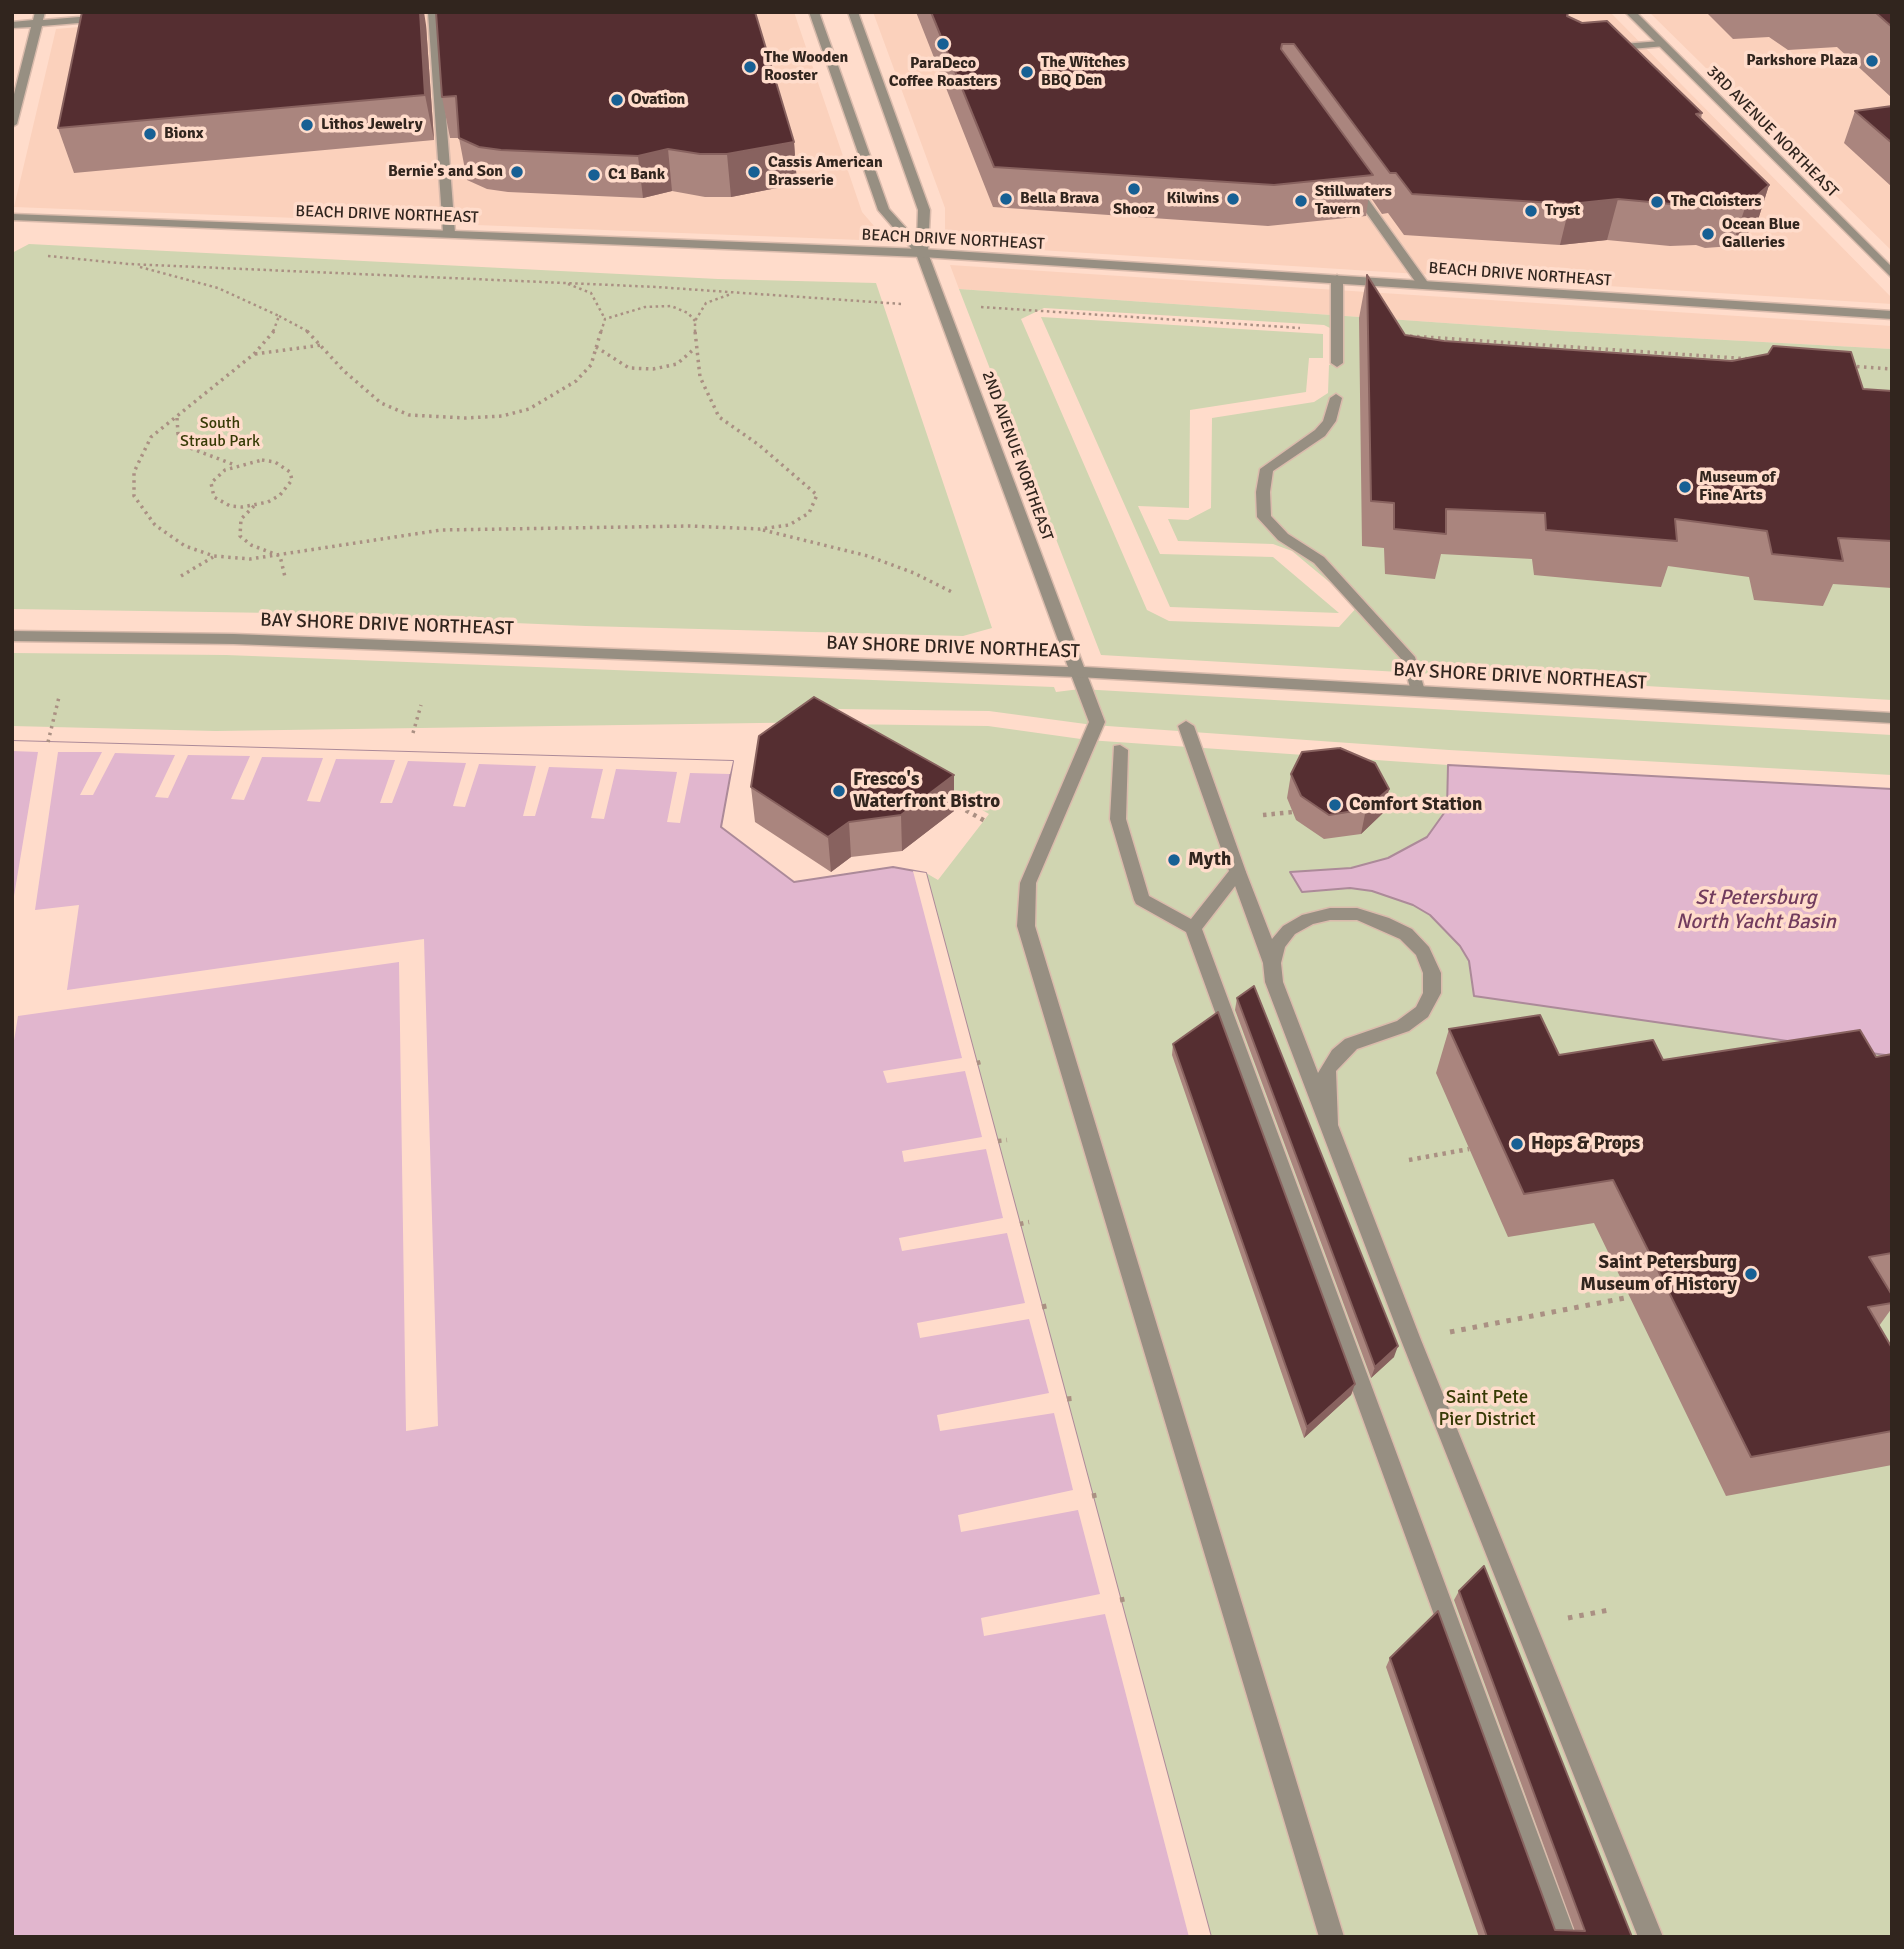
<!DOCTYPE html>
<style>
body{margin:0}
#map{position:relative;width:1904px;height:1949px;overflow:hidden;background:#ffdccb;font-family:Signika,sans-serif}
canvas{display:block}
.frame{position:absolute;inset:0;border:14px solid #31251e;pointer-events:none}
</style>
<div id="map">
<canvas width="1904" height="1949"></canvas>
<div class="frame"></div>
</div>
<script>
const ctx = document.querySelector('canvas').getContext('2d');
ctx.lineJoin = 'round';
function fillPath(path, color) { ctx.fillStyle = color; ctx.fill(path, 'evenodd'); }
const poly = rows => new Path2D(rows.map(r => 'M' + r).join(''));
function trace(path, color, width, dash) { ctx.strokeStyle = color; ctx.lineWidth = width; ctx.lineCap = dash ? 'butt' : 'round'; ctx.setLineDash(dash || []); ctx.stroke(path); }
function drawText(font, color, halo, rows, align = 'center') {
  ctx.font = font + ' Signika,sans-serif'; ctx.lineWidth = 7; ctx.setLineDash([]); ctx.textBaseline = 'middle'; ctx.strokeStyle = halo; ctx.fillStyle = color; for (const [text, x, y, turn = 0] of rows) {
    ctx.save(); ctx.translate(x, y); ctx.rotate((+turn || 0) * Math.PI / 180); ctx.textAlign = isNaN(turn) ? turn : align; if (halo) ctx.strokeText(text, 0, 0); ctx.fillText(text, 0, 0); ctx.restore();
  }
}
const built = poly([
 [259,12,794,12,862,212,887,241,14,207,56,29],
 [873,12,1610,12,1892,298,1892,304,945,244,945,208],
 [1649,12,1892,12,1892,251],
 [950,265,1892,326,1892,349,1560,331,959,289]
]);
const green = poly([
 [29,244,718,279,876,283,992,628,963,636,586,626,276,613,12,609,12,253],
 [959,289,1560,331,1892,349,1892,700,1101,655],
 [1044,308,1324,325,1344,335,1344,359,1329,365,1328,393,1314,402,1212,418,1211,508,1188,520,1168,519,1178,541,1273,544,1292,551,1358,606,1339,627,1169,621,1147,610,1021,319],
 [1041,317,1323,334,1323,358,1309,358,1306,392,1190,410,1189,508,1138,506,1160,554,1273,557,1339,613,1170,607],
 [12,653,226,655,1054,687,1056,692,1080,689,1892,735,1892,775,1449,750,1093,725,989,711,838,709,827,722,216,731,12,726],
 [835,724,988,726,1088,740,1448,765,1447,809,1427,837,1388,858,1351,868,1290,872,1302,892,1350,888,1372,891,1413,905,1430,915,1460,946,1469,961,1474,996,1892,1056,1892,1937,1211,1937,926,873,938,880,989,814]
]);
const water = poly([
 [12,741,733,761,721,827,794,882,893,867,926,873,1211,1937,12,1937,12,741],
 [1448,765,1892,789,1892,1056,1474,996,1469,961,1460,946,1430,915,1413,905,1372,891,1350,888,1302,892,1290,872,1351,868,1388,858,1427,837,1447,809,1448,765]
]);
const pier = poly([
 [12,741,733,761,730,774,690,773,680,823,667,822,677,772,616,769,604,819,591,818,603,769,549,767,535,816,523,816,536,766,479,764,465,807,453,806,466,763,408,761,392,803,380,803,395,760,336,759,320,802,307,801,323,758,262,757,244,800,231,799,250,756,188,755,168,798,155,797,175,755,115,753,93,795,80,795,102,752,58,752,35,910,79,905,67,990,424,939,438,1426,406,1431,399,962,18,1016,12,1053,12,908,38,752,12,751],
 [913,871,926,873,1211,1937,1189,1937,1105,1614,984,1636,981,1618,1100,1594,1078,1510,961,1532,958,1515,1073,1490,1054,1413,940,1431,937,1415,1049,1393,1029,1319,920,1338,917,1323,1025,1303,1007,1233,902,1251,899,1238,1003,1218,986,1149,904,1162,902,1151,982,1137,965,1071,887,1083,883,1071,962,1058]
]);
const pathFar3 = poly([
 [48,256,129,264,657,287,902,304],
 [140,267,218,288,279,316,273,332],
 [568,284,591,293,605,319],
 [981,307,1300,328],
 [279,316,309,332],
 [601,332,605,319,645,307,671,306,688,313,695,321],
 [695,332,695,321,706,303,731,294]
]);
const pathFar2 = poly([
 [274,331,254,354,151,437,134,472,134,496,155,525,185,546,214,556,250,559,441,530,689,526,760,529,789,525,809,513,817,495,759,445,719,417,700,377,695,331],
 [307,331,344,371,381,403,409,415,466,418,502,416,529,409,576,381,591,365,601,331],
 [1410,336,1751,359],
 [596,347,629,368,653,369,677,364,694,349],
 [255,354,322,345],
 [1850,366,1892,369],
 [177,418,178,434,190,448,235,465],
 [262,460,275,462,290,472,292,480,280,495,268,502,242,507,230,506,214,497,211,483,225,470,262,460],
 [254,506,241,519,240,536,251,545,280,556,285,577],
 [763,530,868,556,914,573,954,593],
 [181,576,213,557],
 [413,733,421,705],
 [48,742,59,697]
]);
const pathFar1 = poly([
 [951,802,985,821],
 [1263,815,1293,812],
 [977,1063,985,1061],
 [998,1141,1007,1140],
 [1409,1160,1469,1149],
 [1020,1224,1029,1222]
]);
const path = poly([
 [1042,1307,1051,1305],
 [1450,1332,1630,1297],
 [1067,1399,1076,1398],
 [1092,1496,1102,1494],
 [1120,1600,1130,1598],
 [1568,1618,1609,1610]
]);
const service = poly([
 [428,12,438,12,455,233,449,237,443,233,428,12],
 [1661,41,1665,42,1665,46,1609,51,1604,48,1609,45,1661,41],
 [1350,185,1358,185,1429,284,1427,287,1419,287,1348,187,1350,185],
 [1337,275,1343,279,1343,363,1337,367,1331,363,1331,279,1337,275],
 [1336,394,1342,398,1336,421,1325,436,1273,471,1270,492,1271,516,1288,534,1324,557,1415,657,1425,691,1422,695,1412,695,1403,661,1314,563,1278,540,1257,517,1256,492,1260,469,1315,430,1323,421,1330,398,1336,394],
 [1078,667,1086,672,1105,722,1036,883,1035,926,1344,1937,1319,1937,1017,926,1020,883,1089,722,1070,672,1078,667],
 [1238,866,1246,872,1272,939,1283,926,1302,915,1330,908,1357,908,1389,918,1412,929,1429,947,1441,973,1441,993,1428,1017,1409,1031,1357,1049,1336,1071,1338,1125,1421,1340,1663,1937,1638,1937,1401,1340,1265,982,1263,963,1230,872,1238,866],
 [1330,920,1357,920,1400,939,1416,955,1423,973,1423,993,1416,1007,1397,1021,1345,1039,1332,1050,1318,1073,1283,982,1281,963,1285,947,1295,934,1313,924,1330,920]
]);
const pedestrian = poly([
 [1186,721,1194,726,1246,872,1202,929,1576,1937,1551,1937,1186,932,1136,904,1134,900,1110,819,1114,746,1120,745,1128,750,1126,819,1149,896,1191,919,1229,871,1178,726,1186,721]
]);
const minor = poly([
 [809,12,819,12,889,209,917,240,918,210,848,12,858,12,930,210,928,253,1084,667,1892,713,1892,723,1078,677,234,644,12,641,12,631,234,634,1068,667,916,254,878,210,809,12],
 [1625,12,1636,12,1892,267,1892,278,1625,12]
]);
const tertiary = poly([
 [35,12,45,12,43,20,103,15,108,18,103,21,42,26,17,124,12,127,12,102,31,27,12,28,12,22,33,20,35,12],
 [12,214,922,249,1892,311,1892,319,922,257,12,220,12,214]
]);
const wall = poly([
 [436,12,794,142,797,184,731,197,705,197,672,191,643,198,508,192,487,189,467,180,459,138,450,138,442,97],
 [916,12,1569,12,1568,16,1582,23,1702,113,1701,119,1769,185,1756,226,1732,246,1705,248,1696,245,1670,246,1607,240,1560,245,1404,235,1388,213,1382,214,1369,195,1366,216,1268,226,993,207],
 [1706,12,1892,12,1892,98,1837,47,1788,50,1769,37,1733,39],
 [426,25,434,140,74,173,58,128],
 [1892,106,1892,187,1844,143,1855,111],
 [1367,275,1405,335,1444,341,1863,389,1892,391,1892,588,1833,584,1823,606,1754,600,1749,577,1668,566,1661,587,1534,575,1532,559,1441,554,1435,579,1385,574,1384,548,1362,546,1359,318],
 [1291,774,1389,789,1383,813,1361,834,1324,839,1296,820,1287,798],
 [751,787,954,811,902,851,851,857,831,872,755,822],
 [1237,998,1394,1357,1371,1378,1235,1010],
 [1449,1029,1559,1055,1663,1060,1876,1057,1892,1054,1892,1290,1889,1291,1892,1295,1892,1308,1879,1326,1892,1348,1892,1465,1726,1496,1594,1223,1508,1237,1436,1073],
 [1173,1044,1355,1384,1351,1395,1304,1438,1172,1055],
 [1459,1591,1632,1937,1479,1937,1386,1667,1390,1658,1555,1930,1575,1931,1454,1600]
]);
const shadedWall = poly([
 [420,12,424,12,426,25,434,140,425,95],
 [794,142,797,184,731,197,727,154],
 [668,149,672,191,643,198,638,156],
 [1769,185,1756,226,1732,246,1746,205],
 [1618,199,1607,240,1560,245,1570,204],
 [954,775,954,811,902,851,901,815],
 [1389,789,1383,813,1361,834,1366,809],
 [849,822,851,857,831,872,828,837],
 [1398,1346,1394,1357,1371,1378,1375,1367],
 [1355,1384,1351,1395,1304,1438,1307,1427]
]);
const building = poly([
 [82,12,420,12,425,95,58,128,82,12],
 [436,12,755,12,794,142,727,154,700,154,668,149,638,156,501,150,479,147,459,138,456,96,442,97,436,12],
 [931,12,1568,12,1567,16,1582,23,1607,21,1702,113,1696,114,1769,185,1746,205,1718,207,1709,204,1682,205,1618,199,1570,204,1412,194,1396,173,1390,173,1294,44,1282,44,1281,49,1373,175,1274,185,994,167,931,12],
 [1875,12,1892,12,1892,27,1875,12],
 [1892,106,1892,143,1855,111,1892,106],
 [1367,275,1405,335,1444,341,1732,361,1768,354,1773,346,1851,352,1863,389,1892,391,1892,541,1838,538,1843,561,1772,554,1767,531,1675,519,1677,541,1546,530,1545,513,1446,509,1446,534,1394,529,1394,503,1371,501,1367,275],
 [814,697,954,775,901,815,849,822,828,837,751,787,759,736,814,697],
 [1340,748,1375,763,1389,789,1366,809,1329,815,1301,796,1291,774,1302,752,1340,748],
 [1254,986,1398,1346,1375,1367,1237,998,1254,986],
 [1218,1012,1355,1384,1307,1427,1173,1044,1218,1012],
 [1540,1015,1559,1055,1653,1040,1663,1060,1860,1030,1876,1057,1892,1054,1892,1253,1869,1257,1892,1295,1892,1303,1868,1307,1892,1348,1892,1431,1751,1457,1613,1180,1524,1194,1449,1029,1540,1015],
 [1484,1566,1632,1937,1487,1937,1390,1658,1438,1611,1555,1930,1585,1931,1459,1591,1484,1566]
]);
const markers = [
 [943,44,7,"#176094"],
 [1872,61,7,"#176094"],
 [750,67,7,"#176094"],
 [1027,72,7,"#176094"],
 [617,100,7,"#176094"],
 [307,125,7,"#176094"],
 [150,134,7,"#176094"],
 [517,172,7,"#176094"],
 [754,172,7,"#176094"],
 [594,175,7,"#176094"],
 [1134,189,7,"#176094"],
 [1006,199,7,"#176094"],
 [1233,199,7,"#176094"],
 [1301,201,7,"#176094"],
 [1657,202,7,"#176094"],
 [1531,211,7,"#176094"],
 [1708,234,7,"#176094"],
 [1685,487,7,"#176094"],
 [839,791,7,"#176094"],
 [1335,805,7,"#176094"],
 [1174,860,7,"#176094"],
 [1517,1144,7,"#176094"],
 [1751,1274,7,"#176094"]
];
const farPoinames = [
 ["The Wooden",764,58],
 ["Rooster",764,76],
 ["Parkshore Plaza",1858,61,"right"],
 ["The Witches",1041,63],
 ["BBQ Den",1041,81],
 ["ParaDeco",943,64,"center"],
 ["Coffee Roasters",943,82,"center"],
 ["Ovation",631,100],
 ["Lithos Jewelry",321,125],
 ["Bionx",164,134],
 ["Cassis American",768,163],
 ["Brasserie",768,181],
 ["Bernie's and Son",503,172,"right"],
 ["C1 Bank",608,175],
 ["Stillwaters",1315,192],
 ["Tavern",1315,210],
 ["Bella Brava",1020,199],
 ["Kilwins",1219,199,"right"],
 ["The Cloisters",1671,202],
 ["Shooz",1134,210,"center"],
 ["Tryst",1545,211],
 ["Ocean Blue",1722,225],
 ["Galleries",1722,243],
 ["Museum of",1699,478],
 ["Fine Arts",1699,496]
];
const farStreetnames = [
 ["3RD AVENUE NORTHEAST",1772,132,45],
 ["BEACH DRIVE NORTHEAST",387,215,2],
 ["BEACH DRIVE NORTHEAST",953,240,3],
 ["BEACH DRIVE NORTHEAST",1520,275,4],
 ["2ND AVENUE NORTHEAST",1017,456,70]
];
const farParknames = [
 ["South",220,424],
 ["Straub Park",220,442]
];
const streetNames = [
 ["BAY SHORE DRIVE NORTHEAST",387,625,2],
 ["BAY SHORE DRIVE NORTHEAST",953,648,2],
 ["BAY SHORE DRIVE NORTHEAST",1520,677,3]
];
const poiNames = [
 ["Fresco's",853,780],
 ["Waterfront Bistro",853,802],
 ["Comfort Station",1349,805],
 ["Myth",1188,860],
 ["Hops & Props",1531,1144],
 ["Saint Petersburg",1737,1263,"right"],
 ["Museum of History",1737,1285,"right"]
];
const parkNames = [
 ["Saint Pete",1487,1398],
 ["Pier District",1487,1420]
];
const waterNames = [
 ["St Petersburg",1756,898],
 ["North Yacht Basin",1756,922]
];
fillPath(built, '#fbd1bc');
fillPath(green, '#d0d5b1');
fillPath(water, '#e1b6ce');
trace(water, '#ac8a99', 2);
fillPath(pier, '#ffdccb');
trace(service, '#dabbac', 3);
trace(pedestrian, '#dabbac', 3);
trace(minor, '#dabbac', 3);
trace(tertiary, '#dabbac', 3);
trace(pathFar3, '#aa9083', 2.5, [2.5, 3.5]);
trace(pathFar2, '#aa9083', 3.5, [2.5, 4.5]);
trace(pathFar1, '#aa9083', 4.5, [3.5, 5]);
trace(path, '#aa9083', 5, [4.5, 7]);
fillPath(service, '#978f82');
fillPath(pedestrian, '#978f82');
fillPath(minor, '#978f82');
fillPath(tertiary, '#978f82');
fillPath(wall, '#aa857e');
fillPath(shadedWall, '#88625f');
fillPath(building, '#552e31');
trace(building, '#88625f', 2);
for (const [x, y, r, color] of markers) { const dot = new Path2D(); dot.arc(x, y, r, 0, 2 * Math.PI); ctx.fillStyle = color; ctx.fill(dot); trace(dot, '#ffdccb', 2.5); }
drawText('bold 16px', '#31251e', '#ffdccb', farPoinames, 'left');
drawText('16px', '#31251e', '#ffdccb', farStreetnames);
drawText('16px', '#363a05', '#ffdccb', farParknames);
drawText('19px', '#31251e', '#ffdccb', streetNames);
drawText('bold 19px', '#31251e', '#ffdccb', poiNames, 'left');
drawText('19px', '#363a05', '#ffdccb', parkNames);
drawText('italic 21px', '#723c5e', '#ffdccb', waterNames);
</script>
